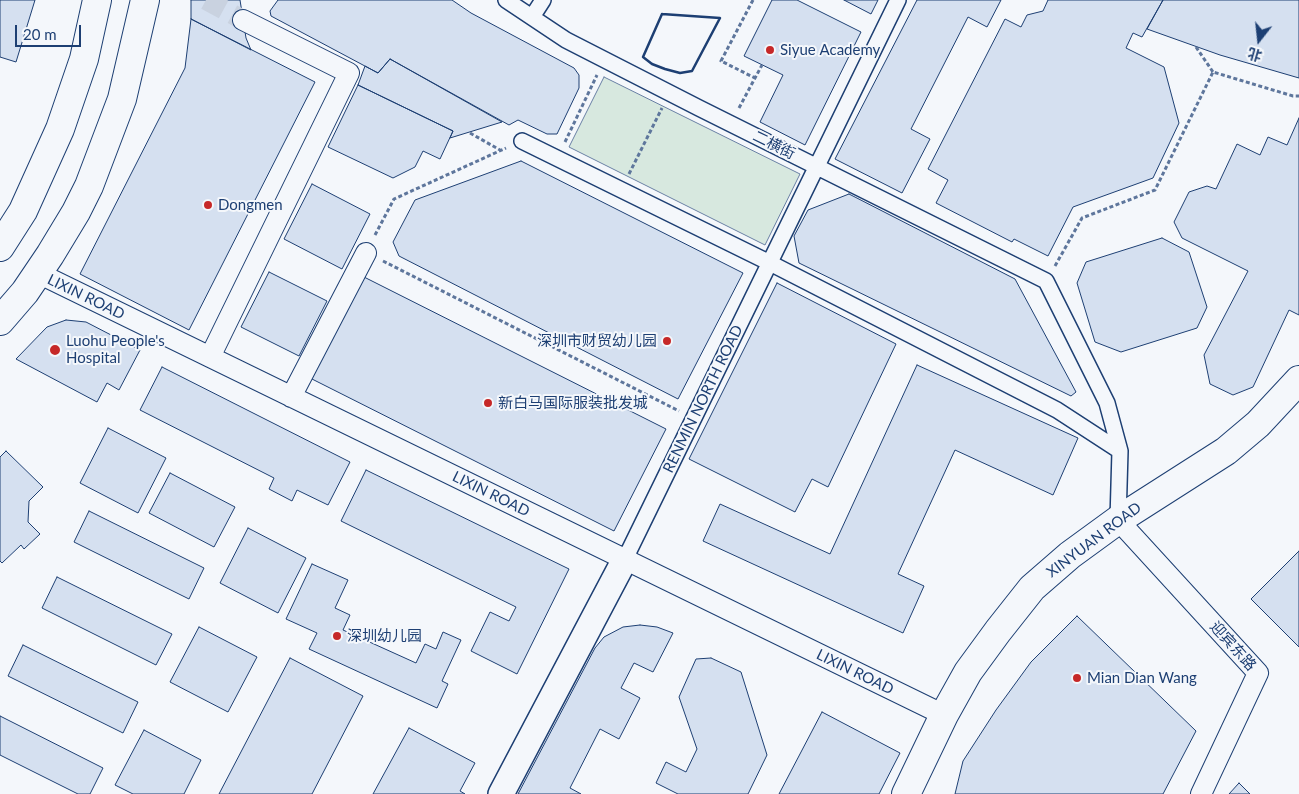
<!DOCTYPE html>
<meta charset="utf-8">
<style>
body{margin:0}
#map{position:relative;width:1299px;height:794px;overflow:hidden;background:#f4f7fb;font-family:Lato,"Noto Sans SC",sans-serif}
canvas{display:block}
.north{position:absolute;left:1234px;top:15px;width:50px;height:50px;-webkit-text-stroke:4px #f4f7fb;paint-order:stroke;rotate:196deg;font-size:14px;font-weight:700;line-height:20px;text-align:center;color:#1d3f73}
.north::after{content:'';display:block;margin:auto;width:18px;height:22px;background:#1d3f73;clip-path:polygon(50% 0,100% 100%,50% 72%,0 100%)}
.scale{position:absolute;left:15px;top:25px;width:66px;height:22px;box-sizing:border-box;border:2px solid #1d3f73;border-top:0;padding-left:6px;font-size:15px;line-height:18px;white-space:nowrap;color:#1d3f73;-webkit-text-stroke:4px #f4f7fb;paint-order:stroke}
</style>
<div id="map">
<canvas width="1299" height="794"></canvas>
<div class="north">北</div>
<div class="scale">20 m</div>
</div>
<script>
const ctx = document.querySelector('canvas').getContext('2d');
ctx.lineJoin = 'round';
function fillPath(path, color) { ctx.fillStyle = color; ctx.fill(path, 'evenodd'); }
const poly = rows => new Path2D(rows.map(r => 'M' + r).join(''));
function trace(path, color, width, dash) { ctx.strokeStyle = color; ctx.lineWidth = width; ctx.lineCap = dash ? 'butt' : 'round'; ctx.setLineDash(dash || []); ctx.stroke(path); }
function drawText(font, color, halo, rows, align = 'center') {
  ctx.font = font + ' Lato,"Noto Sans SC",sans-serif'; ctx.lineWidth = 4; ctx.setLineDash([]); ctx.textBaseline = 'middle'; ctx.strokeStyle = halo; ctx.fillStyle = color; for (const [text, x, y, turn = 0] of rows) {
    ctx.save(); ctx.translate(x, y); ctx.rotate((+turn || 0) * Math.PI / 180); ctx.textAlign = isNaN(turn) ? turn : align; if (halo) ctx.strokeText(text, 0, 0); ctx.fillText(text, 0, 0); ctx.restore();
  }
}
const green = poly([
 [604,77,800,174,765,245,569,147,604,77]
]);
const building = poly([
 [0,0,35,0,16,62,0,57,0,0],
 [191,0,240,0,246,38,251,50,191,19,191,0],
 [278,0,452,0,471,13,574,68,579,75,579,88,557,134,547,134,518,120,509,125,390,59,378,73,271,16,270,11,278,0],
 [772,0,797,0,861,32,805,145,760,122,783,75,744,56,772,0],
 [844,0,878,0,871,14,844,0],
 [917,0,1001,0,987,27,968,17,911,129,930,139,902,193,835,159,917,0],
 [1048,0,1163,0,1142,37,1133,33,1126,48,1164,67,1179,123,1153,178,1073,207,1048,256,1014,239,1012,242,936,203,948,180,928,169,1005,19,1021,27,1027,15,1043,11,1048,0],
 [1163,0,1299,0,1299,78,1220,55,1147,29,1163,0],
 [191,19,315,82,189,330,80,274,185,68,191,19],
 [390,59,502,122,450,138,453,131,358,85,365,66,378,73,390,59],
 [358,85,453,131,440,159,423,151,415,167,393,178,328,147,358,85],
 [1299,118,1299,315,1289,310,1253,387,1233,395,1210,384,1204,355,1248,271,1182,238,1174,222,1189,192,1207,186,1216,189,1237,144,1260,155,1268,137,1287,145,1299,118],
 [521,161,743,273,678,399,399,256,393,242,415,200,521,161],
 [312,184,370,214,342,269,284,239,312,184],
 [849,194,1015,279,1076,392,1071,396,799,263,794,236,808,210,849,194],
 [1162,238,1189,252,1207,307,1197,328,1121,352,1095,342,1077,283,1086,262,1162,238],
 [269,272,327,301,299,356,241,327,269,272],
 [362,276,666,429,614,531,310,378,362,276],
 [777,283,896,344,828,487,812,479,795,512,689,459,777,283],
 [66,320,86,322,140,350,119,390,107,383,97,402,16,359,47,327,66,320],
 [917,365,1078,438,1053,495,955,450,898,574,924,586,903,633,703,541,720,504,830,554,917,365],
 [162,367,350,462,328,505,297,490,292,501,269,489,274,478,140,410,162,367],
 [108,428,166,458,138,513,80,483,108,428],
 [6,451,43,487,29,501,28,522,40,534,24,549,21,545,2,563,0,561,0,457,6,451],
 [366,470,569,569,517,674,471,651,490,612,509,621,516,607,341,521,366,470],
 [170,473,235,507,214,547,149,513,170,473],
 [89,511,204,568,189,599,74,542,89,511],
 [248,528,306,558,278,613,220,583,248,528],
 [1299,551,1299,647,1251,599,1299,551],
 [312,564,348,580,335,608,350,615,343,630,416,663,425,644,436,649,443,632,461,640,442,681,448,684,437,708,309,649,317,633,286,619,312,564],
 [57,577,172,634,156,665,42,608,57,577],
 [1077,616,1196,731,1163,794,955,794,963,761,996,710,1031,662,1077,616],
 [640,625,657,627,673,633,653,672,634,663,621,688,640,698,619,739,600,729,570,788,581,794,518,794,595,648,604,637,623,627,640,625],
 [199,627,257,657,228,712,170,682,199,627],
 [23,645,138,702,123,733,8,676,23,645],
 [290,658,363,696,312,794,219,794,290,658],
 [711,658,741,672,767,755,748,794,678,794,656,783,666,762,686,772,697,749,679,697,696,659,711,658],
 [822,712,900,753,879,794,779,794,822,712],
 [0,716,103,768,90,794,78,794,0,755,0,716],
 [409,728,475,763,460,791,465,794,373,794,409,728],
 [144,730,201,760,184,794,133,794,115,785,144,730],
 [1239,783,1250,794,1229,794,1239,783]
]);
const minorTunnel = poly([
 [206,0,243,20]
]);
const path = poly([
 [753,0,721,61,755,78],
 [1196,47,1213,72],
 [739,108,762,65],
 [470,133,500,150],
 [565,142,597,75],
 [629,174,662,108],
 [375,235,394,199,506,148],
 [383,261,679,411],
 [1055,266,1082,218,1155,190,1213,72,1293,96,1299,96]
]);
const pedestrian = poly([
 [506,0,566,40,699,108,1046,281,1107,403,1120,451,1118,520],
 [532,17,543,0],
 [522,141,770,263,1057,410,1120,451],
 [625,559,898,0]
]);
const minor = poly([
 [38,273,944,715],
 [210,357,349,73,243,20],
 [291,397,366,253],
 [1118,520,1258,673,1201,794]
]);
const tertiary = poly([
 [501,794,625,559]
]);
const secondary = poly([
 [906,794,944,715,968,672,998,631,1032,588,1070,555,1118,520,1226,451,1258,424,1299,380]
]);
const primary = poly([
 [0,247,23,211,60,129,84,59,97,0],
 [0,321,25,292,50,255,76,212,89,186,122,99,145,0]
]);
const wall = poly([
 [662,14,720,18,692,71,680,73,665,69,652,64,643,57,662,14]
]);
const markers = [
 [770,50,5,"#c62828"],
 [208,205,5,"#c62828"],
 [667,341,5,"#c62828"],
 [55,350,6,"#c62828"],
 [488,403,5,"#c62828"],
 [337,636,5,"#c62828"],
 [1077,678,5,"#c62828"]
];
const poiNames = [
 ["Siyue Academy",780,50],
 ["Dongmen",218,205],
 ["Luohu People's",66,341],
 ["Hospital",66,358],
 ["深圳市财贸幼儿园",657,341,"right"],
 ["新白马国际服装批发城",498,403],
 ["深圳幼儿园",347,636],
 ["Mian Dian Wang",1087,678]
];
const streetNames = [
 ["二横街",774,145,26],
 ["LIXIN ROAD",86,297,26],
 ["RENMIN NORTH ROAD",703,399,-64],
 ["LIXIN ROAD",491,494,26],
 ["XINYUAN ROAD",1094,540,-37],
 ["迎宾东路",1233,646,48],
 ["LIXIN ROAD",855,672,26]
];
fillPath(green, '#d7e8df');
trace(green, '#687fa3', 1);
fillPath(building, '#d5e0f0');
trace(building, '#1d3f73', 1);
trace(minorTunnel, '#c9d2e0', 20, [20, 10]);
trace(pedestrian, '#1d3f73', 18);
trace(minor, '#1d3f73', 22);
trace(tertiary, '#1d3f73', 28);
trace(secondary, '#1d3f73', 30);
trace(primary, '#1d3f73', 30);
trace(path, '#5e769c', 3, [4, 2.5]);
trace(pedestrian, '#f4f7fb', 15);
trace(minor, '#f4f7fb', 20);
trace(tertiary, '#f4f7fb', 25);
trace(secondary, '#f4f7fb', 28);
trace(primary, '#f4f7fb', 28);
trace(wall, '#1d3f73', 2.5);
for (const [x, y, r, color] of markers) { const dot = new Path2D(); dot.arc(x, y, r, 0, 2 * Math.PI); ctx.fillStyle = color; ctx.fill(dot); trace(dot, '#f4f7fb', 2); }
drawText('15px', '#1d3f73', '#f4f7fb', poiNames, 'left');
drawText('15px', '#1d3f73', '#f4f7fb', streetNames);
</script>
